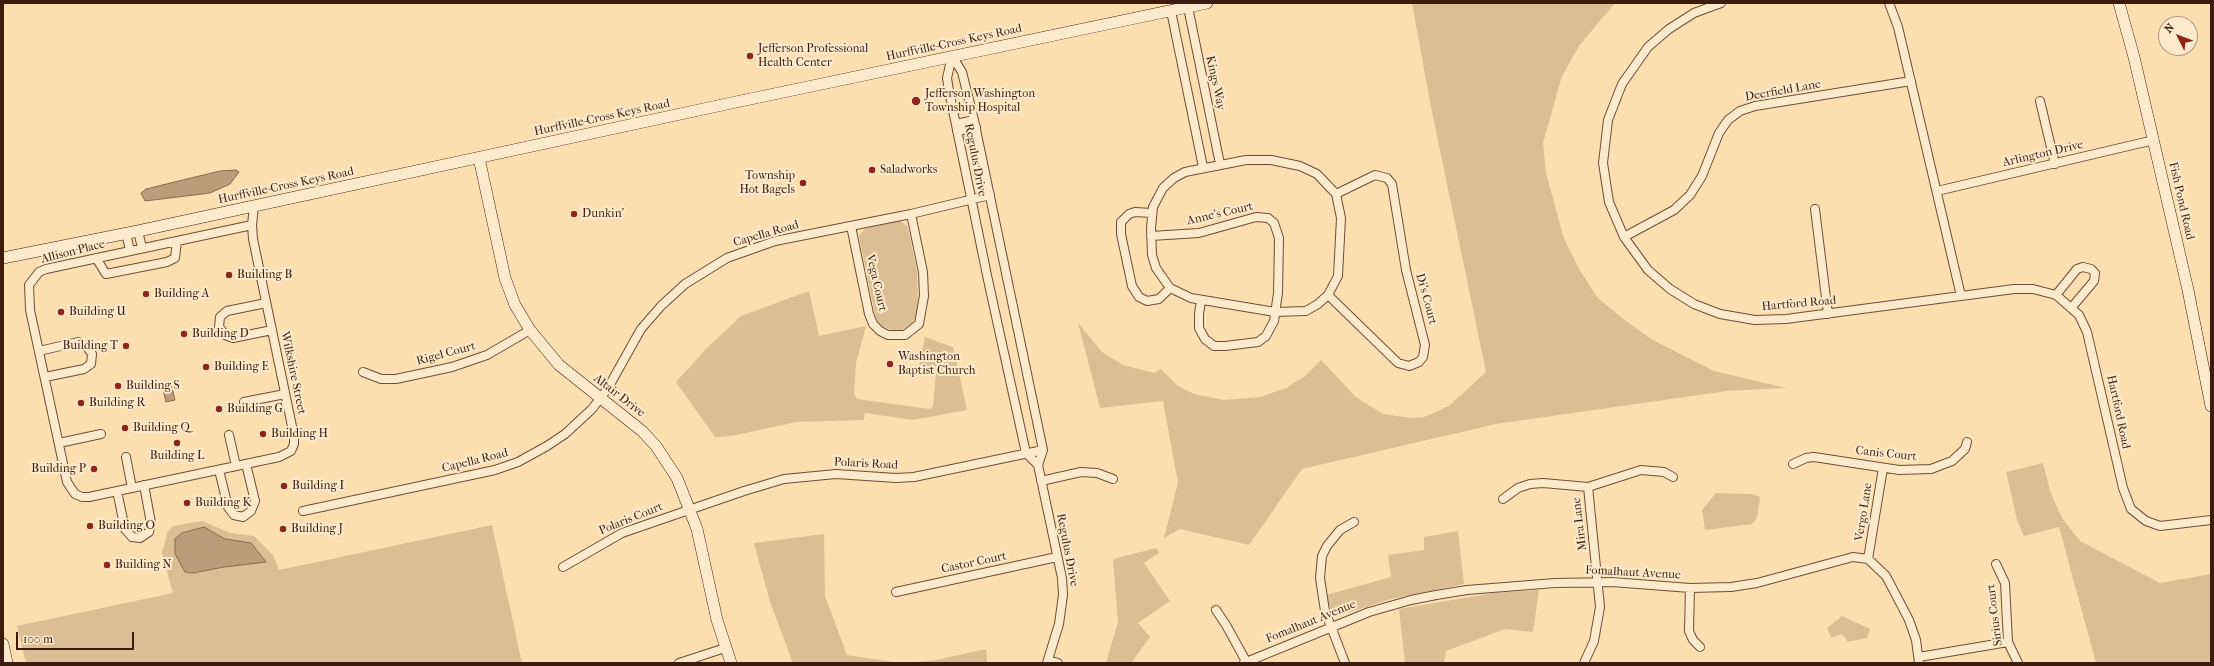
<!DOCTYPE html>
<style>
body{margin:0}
#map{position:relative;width:2214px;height:666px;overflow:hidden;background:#fcdfb0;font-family:"IM FELL French Canon",serif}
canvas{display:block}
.frame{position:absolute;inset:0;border:4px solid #3e1c0d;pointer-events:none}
.north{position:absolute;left:2158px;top:16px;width:40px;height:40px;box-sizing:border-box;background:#fdeacc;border:1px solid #b19880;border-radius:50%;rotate:312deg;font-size:11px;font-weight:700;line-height:16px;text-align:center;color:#3e1c0d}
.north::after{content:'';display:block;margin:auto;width:14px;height:18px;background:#8f2418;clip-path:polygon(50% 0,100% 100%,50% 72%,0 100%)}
.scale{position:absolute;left:16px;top:632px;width:118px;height:18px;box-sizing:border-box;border:2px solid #3e1c0d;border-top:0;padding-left:5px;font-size:12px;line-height:14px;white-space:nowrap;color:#3e1c0d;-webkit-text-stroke:3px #fdeacc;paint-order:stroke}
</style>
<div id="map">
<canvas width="2214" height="666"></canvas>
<div class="frame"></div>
<div class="north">N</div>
<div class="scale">100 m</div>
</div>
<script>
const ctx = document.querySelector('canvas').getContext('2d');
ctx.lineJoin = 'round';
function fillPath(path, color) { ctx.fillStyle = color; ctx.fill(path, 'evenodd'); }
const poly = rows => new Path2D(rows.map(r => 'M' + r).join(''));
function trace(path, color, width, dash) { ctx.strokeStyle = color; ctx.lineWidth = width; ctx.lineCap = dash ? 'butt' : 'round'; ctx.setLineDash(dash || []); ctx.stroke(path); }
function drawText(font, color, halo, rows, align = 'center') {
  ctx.font = font + ' "IM FELL French Canon",serif'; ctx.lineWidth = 4; ctx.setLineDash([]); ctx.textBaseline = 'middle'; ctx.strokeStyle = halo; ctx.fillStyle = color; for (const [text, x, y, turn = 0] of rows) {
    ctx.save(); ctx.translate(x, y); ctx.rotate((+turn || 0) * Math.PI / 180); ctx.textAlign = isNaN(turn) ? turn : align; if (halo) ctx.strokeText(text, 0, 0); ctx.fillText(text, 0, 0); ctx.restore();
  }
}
const green = poly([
 [1412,3,1615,3,1579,46,1562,76,1543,143,1546,173,1564,239,1579,269,1597,297,1622,318,1651,339,1714,371,1786,388,1727,391,1496,424,1302,469,1249,545,1180,529,1164,538,1178,483,1163,401,1100,408,1078,323,1102,352,1123,365,1154,373,1161,369,1178,386,1194,394,1224,400,1260,397,1286,388,1304,377,1321,360,1356,397,1383,414,1411,418,1424,417,1449,406,1486,372,1430,102],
 [900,221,907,226,908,229,917,271,918,306,915,318,911,324,900,331,894,331,882,326,876,319,859,236,865,228],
 [809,291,819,336,866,326,856,363,854,394,857,399,930,409,933,406,936,373,919,367,925,337,953,347,967,410,913,420,865,413,864,420,797,422,731,436,715,437,676,382,707,348,741,316],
 [2043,463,2050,491,2062,518,2080,541,2160,583,2211,574,2211,663,2096,663,2059,527,2024,536,2017,520,2006,472],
 [1716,493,1751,494,1760,497,1757,518,1752,524,1705,530,1702,510],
 [202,521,231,533,254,536,273,555,279,570,492,525,522,663,26,663,17,626,173,593,162,553,168,531,173,526],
 [1458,531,1464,584,1391,599,1341,615,1331,610,1326,595,1391,577,1388,555,1424,550,1424,537],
 [824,534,825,596,847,655,900,663,793,663,770,602,754,543],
 [1156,548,1159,553,1144,563,1170,601,1138,623,1150,637,1131,663,1106,663,1118,622,1113,559],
 [1539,590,1533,632,1505,629,1446,651,1444,663,1405,663,1399,609,1494,593],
 [1842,616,1870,629,1867,638,1848,642,1842,634,1831,638,1827,628],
 [986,649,987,663,906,663,937,660]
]);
const water = poly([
 [236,170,239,172,230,184,210,193,145,201,141,193,146,189,187,179,220,171,236,170],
 [171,383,175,400,166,402,162,385,171,383],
 [204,527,225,539,251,543,266,562,224,567,193,573,185,572,175,554,175,539,182,533,204,527]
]);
const street = poly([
 [1721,3,1694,13,1669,29,1648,47,1622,84,1608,120,1603,163,1609,202,1624,237,1648,270,1670,289,1694,304,1720,314,1755,320,1786,319,2014,289,2033,289,2056,295,2079,315,2087,332,2123,488,2131,509,2146,521,2160,526,2211,520],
 [1889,3,1898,27,1961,296],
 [1188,7,1220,164],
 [1171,11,1203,167],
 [952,56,962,72,974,120,1043,450,1038,465,1062,578,1063,595,1059,624,1047,663],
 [952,56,947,78,949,91,988,280,1026,453,1038,465],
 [2040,101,2055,164],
 [956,124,974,120],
 [957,131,976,127],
 [1246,160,1271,160,1300,166,1317,174,1336,194,1341,218,1338,276,1328,295,1318,304,1306,311,1275,312,1191,298,1170,288,1156,268,1152,255,1151,228,1153,207,1163,188,1174,178,1185,172,1246,160],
 [1937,191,2154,140],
 [1815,209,1828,314],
 [1152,213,1135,212,1129,214,1121,222,1121,234,1132,286,1139,297,1147,301,1159,299,1170,288],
 [252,225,46,269,39,272,29,285,30,310,67,482,75,494,82,497,89,497,279,457,291,451,294,444,294,436,253,239,252,225,254,206],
 [851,226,869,314,873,324,880,331,888,335,905,335,919,324,924,296,923,272,911,214],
 [138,231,142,248],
 [126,233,130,251],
 [1151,236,1199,233,1256,217,1268,218,1274,223,1279,238,1278,293,1274,321,1266,336,1258,342,1225,346,1214,346,1205,339,1199,328,1199,314,1201,300],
 [1624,237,1674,210,1690,195,1702,176,1719,133,1728,120,1740,111,1755,106,1911,81],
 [96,258,106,274,167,262,175,258,177,241],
 [1328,295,1398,363,1409,366,1419,362,1423,357,1425,345,1406,270,1392,184,1387,178,1375,175,1336,194],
 [2056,295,2077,269,2083,267,2091,269,2095,273,2094,281,2072,307],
 [266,303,227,311,220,317,219,327,225,335,233,338,272,330],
 [39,351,78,342,87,347,92,354,91,364,84,369,45,377],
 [363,372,381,379,396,379,452,367,487,355,530,330],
 [244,402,285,394],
 [229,435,236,466],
 [59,443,101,434],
 [126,457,132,488],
 [1793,464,1806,458,1814,457,1899,470,1931,469,1952,461,1965,449,1967,442],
 [219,470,228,507,234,515,243,517,251,511,255,501,246,464],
 [1041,481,1081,472,1097,473,1113,479],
 [117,491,125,529,132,537,140,538,149,532,151,523,144,485],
 [1503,499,1518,488,1530,484,1543,483,1588,487,1641,470,1664,472,1673,477],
 [303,511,495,470,518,462,547,446,565,434,592,409,608,388,641,329,661,306,685,284,727,258,775,241,911,214,990,195],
 [1868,559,1883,468],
 [1996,564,2005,583,2008,642,2018,663],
 [563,567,622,533,744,491,784,479,836,474,896,478,914,477,1043,450],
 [1690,588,1689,631,1693,640,1700,647],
 [896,592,1057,557],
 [1216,610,1226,625,1247,663],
 [1919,657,2008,642],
 [1048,660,1058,663],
 [679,663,725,648],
 [1244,663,1369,612,1411,600,1436,595,1467,590,1555,583,1612,582,1690,588,1731,587,1757,583,1853,557,1868,559,1886,576,1909,620,1916,640,1919,663],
 [1345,663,1325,611,1320,578,1322,556,1327,546,1340,530,1354,522],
 [1584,663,1594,641,1600,607,1588,487]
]);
const secondary = poly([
 [2119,3,2134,57,2188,290,2211,406],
 [479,158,505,278,515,305,530,330,559,365,642,431,656,446,677,478,697,529,717,620,731,663],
 [3,258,138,231,736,102,1207,3],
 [3,644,7,663]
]);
const markers = [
 [750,56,4,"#8f2418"],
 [916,101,5,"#8f2418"],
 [872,170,4,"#8f2418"],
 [803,183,4,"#8f2418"],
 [574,214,4,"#8f2418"],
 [229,275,4,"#8f2418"],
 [146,294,4,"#8f2418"],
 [61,312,4,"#8f2418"],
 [184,334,4,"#8f2418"],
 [126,346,4,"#8f2418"],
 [890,364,4,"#8f2418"],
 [206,367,4,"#8f2418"],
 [118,386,4,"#8f2418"],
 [81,403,4,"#8f2418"],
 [219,409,4,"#8f2418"],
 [125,428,4,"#8f2418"],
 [263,434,4,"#8f2418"],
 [177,443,4,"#8f2418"],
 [94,469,4,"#8f2418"],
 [284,486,4,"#8f2418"],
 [187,503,4,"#8f2418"],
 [90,526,4,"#8f2418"],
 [283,529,4,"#8f2418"],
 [107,565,4,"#8f2418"]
];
const streetNames = [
 ["Hurffville-Cross Keys Road",954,43,-12],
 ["Kings Way",1215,83,78],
 ["Deerfield Lane",1783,91,-10],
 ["Hurffville-Cross Keys Road",602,118,-12],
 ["Arlington Drive",2043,154,-13],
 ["Regulus Drive",975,160,79],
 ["Hurffville-Cross Keys Road",286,186,-12],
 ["Fish Pond Road",2181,201,77],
 ["Anne's Court",1220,214,-13],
 ["Capella Road",766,234,-16],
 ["Allison Place",73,252,-14],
 ["Vega Court",876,283,77],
 ["Di's Court",1426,299,75],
 ["Hartford Road",1799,304,-5],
 ["Rigel Court",446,354,-15],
 ["Wilkshire Street",293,373,78],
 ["Altair Drive",619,396,38],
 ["Hartford Road",2118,412,78],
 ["Canis Court",1886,454,6],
 ["Capella Road",475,461,-14],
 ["Polaris Road",866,464,3],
 ["Vergo Lane",1864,512,-81],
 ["Polaris Court",631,519,-22],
 ["Mira Lane",1580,524,-97],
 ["Regulus Drive",1067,550,79],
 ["Castor Court",974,563,-12],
 ["Fomalhaut Avenue",1633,573,3],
 ["Sirius Court",1995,615,-97],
 ["Fomalhaut Avenue",1311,622,-22]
];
const poiNames = [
 ["Jefferson Professional",758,49],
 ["Health Center",758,63],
 ["Jefferson Washington",925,94],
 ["Township Hospital",925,108],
 ["Saladworks",880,170],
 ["Township",795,176,"right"],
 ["Hot Bagels",795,190,"right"],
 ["Dunkin'",582,214],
 ["Building B",237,275],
 ["Building A",154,294],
 ["Building U",69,312],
 ["Building D",192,334],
 ["Building T",118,346,"right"],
 ["Washington",898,357],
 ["Baptist Church",898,371],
 ["Building E",214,367],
 ["Building S",126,386],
 ["Building R",89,403],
 ["Building G",227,409],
 ["Building Q",133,428],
 ["Building H",271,434],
 ["Building L",177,456,"center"],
 ["Building P",86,469,"right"],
 ["Building I",292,486],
 ["Building K",195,503],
 ["Building O",98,526],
 ["Building J",291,529],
 ["Building N",115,565]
];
fillPath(green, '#dcbe94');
fillPath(water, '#bb9d79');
trace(water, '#89694e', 1);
trace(street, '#6e4d36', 10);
trace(secondary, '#3e1c0d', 12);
trace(street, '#fdeacc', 8);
trace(secondary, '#fdeacc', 11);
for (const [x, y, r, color] of markers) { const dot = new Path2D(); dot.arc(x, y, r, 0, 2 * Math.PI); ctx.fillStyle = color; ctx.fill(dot); trace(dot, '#fdeacc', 1.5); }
drawText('12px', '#3e1c0d', '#fdeacc', streetNames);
drawText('12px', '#3e1c0d', '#fdeacc', poiNames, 'left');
</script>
